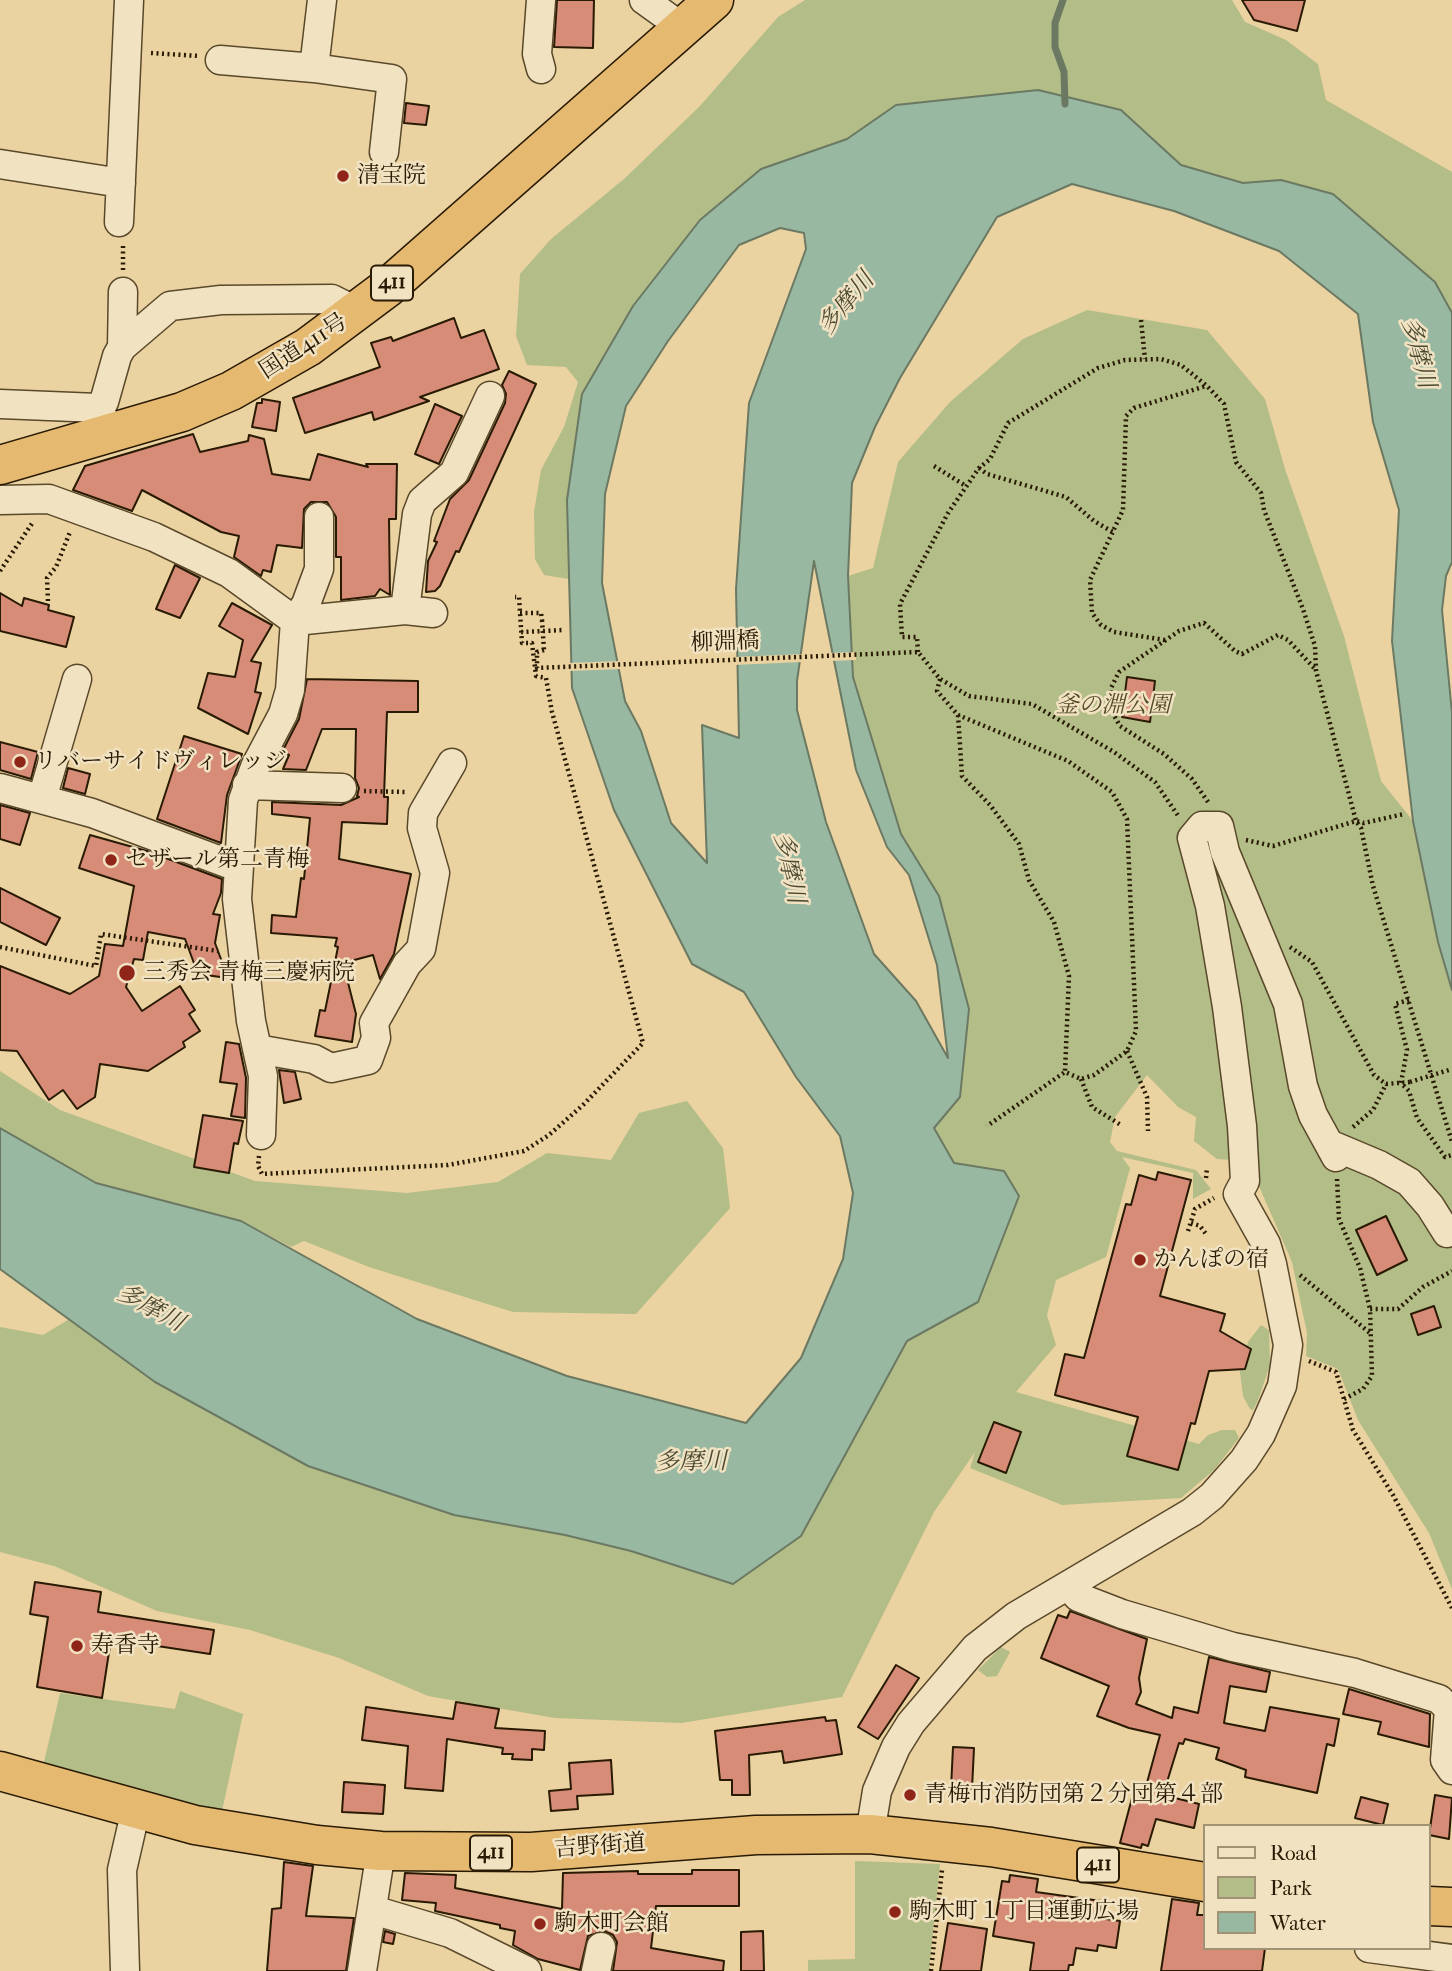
<!DOCTYPE html>
<meta charset="utf-8">
<style>
body{margin:0}
#map{position:relative;width:1452px;height:1971px;overflow:hidden;background:#ead2a1;font-family:"IM FELL French Canon",serif}
canvas{display:block}
.legend{position:absolute;left:1203px;top:1824px;width:228px;height:126px;box-sizing:border-box;background:#f1e2c2;border:2px solid #a19276;margin:0;padding:9px 12px;list-style:none;font-size:21px;color:#291a03}
.legend li{display:flex;align-items:center;gap:14px;height:35px}
.legend b{width:35px;border:2px solid #a19276}
</style>
<div id="map">
<canvas width="1452" height="1971"></canvas>
<ul class="legend">
<li><b style="height:9px;background:#f1e2c2"></b>Road</li>
<li><b style="height:19px;background:#b2bd88"></b>Park</li>
<li><b style="height:19px;background:#98b8a1"></b>Water</li>
</ul>
</div>
<script>
const ctx = document.querySelector('canvas').getContext('2d');
ctx.lineJoin = 'round';
function fillPath(path, color) { ctx.fillStyle = color; ctx.fill(path, 'evenodd'); }
const poly = rows => new Path2D(rows.map(r => 'M' + r).join(''));
function trace(path, color, width, dash) { ctx.strokeStyle = color; ctx.lineWidth = width; ctx.lineCap = dash ? 'butt' : 'round'; ctx.setLineDash(dash || []); ctx.stroke(path); }
function drawText(font, color, halo, rows, align = 'center') {
  ctx.font = font + ' "IM FELL French Canon","Noto Serif JP",serif'; ctx.lineWidth = 5; ctx.setLineDash([]); ctx.textBaseline = 'middle'; ctx.strokeStyle = halo; ctx.fillStyle = color; for (const [text, x, y, turn = 0] of rows) {
    ctx.save(); ctx.translate(x, y); ctx.rotate((+turn || 0) * Math.PI / 180); ctx.textAlign = isNaN(turn) ? turn : align; if (halo) ctx.strokeText(text, 0, 0); ctx.fillText(text, 0, 0); ctx.restore();
  }
}
const green = poly([
 [805,0,1232,0,1245,22,1286,40,1318,64,1326,100,1452,172,1452,313,1435,282,1333,194,1281,180,1243,183,1181,165,1121,110,1038,90,896,105,847,139,761,169,700,220,633,306,582,394,567,500,569,579,544,575,535,559,534,512,541,470,564,427,578,382,566,367,527,365,516,336,520,274,551,239,624,179,699,107,778,17],
 [1087,310,1207,330,1265,399,1285,469,1344,636,1381,781,1413,821,1438,942,1452,990,1452,1589,1429,1533,1358,1420,1338,1369,1306,1356,1307,1333,1292,1262,1248,1161,1217,1159,1194,1141,1196,1117,1178,1107,1147,1075,1115,1117,1110,1142,1117,1151,1196,1170,1211,1189,1193,1199,1193,1173,1122,1157,1130,1168,1106,1257,1056,1280,1047,1315,1056,1345,1016,1392,1199,1444,1208,1435,1222,1430,1235,1430,1239,1438,1214,1470,1181,1498,1062,1505,970,1468,975,1452,934,1512,842,1697,681,1723,555,1718,428,1696,339,1658,250,1630,157,1611,54,1566,0,1552,0,1327,43,1335,71,1318,155,1382,308,1466,454,1515,565,1535,631,1551,733,1584,800,1536,907,1341,978,1302,1004,1171,954,1164,933,1128,960,1097,939,896,901,834,853,677,848,576,873,568,898,462,950,402,1023,339],
 [0,1071,60,1110,255,1181,407,1193,498,1182,547,1153,611,1160,639,1113,687,1101,723,1148,730,1208,636,1314,513,1312,369,1267,304,1241,291,1247,241,1221,96,1183,0,1128],
 [1261,1325,1269,1330,1270,1365,1258,1400,1253,1410,1250,1409,1243,1396,1240,1372,1248,1342],
 [1001,1647,1010,1652,997,1676,987,1677,978,1670],
 [180,1691,243,1714,222,1811,209,1815,42,1771,60,1693,175,1709],
 [855,1861,940,1864,929,1971,808,1971,808,1960,855,1959]
]);
const water = poly([
 [1038,90,1121,110,1181,165,1243,183,1281,180,1333,194,1435,282,1452,313,1452,562,1446,576,1442,610,1452,713,1452,990,1438,942,1413,821,1392,641,1399,510,1373,422,1358,314,1279,251,1174,211,1072,184,997,217,900,378,875,427,852,483,848,576,853,677,901,834,939,896,969,1009,960,1097,934,1128,954,1163,1004,1171,1019,1196,978,1302,907,1341,801,1536,733,1584,631,1551,565,1535,454,1515,308,1466,155,1382,0,1269,0,1128,96,1183,241,1221,417,1319,567,1376,746,1423,801,1358,843,1259,853,1193,840,1136,796,1077,744,992,692,964,614,810,572,688,567,500,582,394,633,306,700,220,761,169,847,139,896,105,1038,90],
 [780,228,804,233,806,249,749,403,736,589,739,738,702,725,707,863,671,823,641,731,625,701,602,583,605,494,626,406,668,341,739,245,780,228],
 [814,561,856,770,887,847,909,875,937,965,948,1058,916,1001,874,954,826,822,797,710,797,681,814,561]
]);
const pier = poly([
 [856,652,856,660,830,661,829,653],
 [805,654,803,662,734,665,734,657],
 [621,661,622,669,568,671,568,663]
]);
const stream = poly([
 [1063,0,1055,23,1055,47,1064,72,1065,104]
]);
const building = poly([
 [557,0,594,0,593,48,554,47,557,0],
 [1242,0,1305,0,1297,31,1254,20,1242,0],
 [406,103,429,106,426,125,404,123,406,103],
 [454,318,461,338,484,330,499,369,420,397,429,401,374,420,372,412,305,433,293,398,380,367,371,343,391,337,393,341,454,318],
 [509,371,536,384,459,552,456,551,440,586,435,591,426,592,428,561,437,542,434,541,450,499,469,480,505,403,506,394,502,385,509,371],
 [262,399,280,402,276,431,252,427,257,403,262,403,262,399],
 [435,404,462,416,439,464,415,454,435,404],
 [193,434,200,452,248,441,249,435,264,439,272,474,310,480,318,454,368,467,366,464,397,464,396,519,389,519,390,595,380,589,375,596,341,600,341,557,336,557,336,517,327,502,311,502,304,509,302,548,277,545,271,572,263,570,261,576,234,557,239,536,221,532,142,490,132,511,73,490,85,466,193,434],
 [175,565,200,578,180,618,156,609,175,565],
 [0,593,22,606,24,598,49,605,48,610,74,617,66,647,0,631,0,593],
 [232,603,272,625,251,661,261,663,255,692,261,693,248,734,198,708,208,673,235,677,243,640,219,626,232,603],
 [1127,677,1155,681,1150,722,1122,717,1127,677],
 [307,679,418,681,418,712,387,712,384,797,388,797,387,824,342,822,339,859,411,874,394,954,380,979,373,955,343,963,356,1014,352,1042,315,1036,320,1010,325,1011,338,947,335,946,337,938,271,933,272,915,296,917,301,878,304,879,310,818,272,814,272,802,341,805,359,797,357,796,359,788,355,778,356,729,322,729,306,770,283,769,289,755,282,752,299,719,307,679],
 [184,736,242,754,227,795,221,843,157,819,184,736],
 [0,742,38,752,31,779,0,770,0,742],
 [68,768,90,774,85,794,63,788,68,768],
 [0,805,30,813,20,845,0,839,0,805],
 [90,835,147,851,222,879,221,893,213,914,220,915,215,943,228,978,198,974,185,939,148,932,143,960,134,959,126,987,142,1011,180,986,195,1010,189,1014,200,1031,183,1042,185,1047,148,1071,100,1064,95,1097,77,1109,63,1090,49,1100,17,1051,0,1050,0,966,70,994,99,976,105,944,123,946,134,886,79,868,90,835],
 [0,888,60,918,46,945,0,922,0,888],
 [226,1042,239,1044,246,1078,245,1118,231,1116,237,1084,220,1082,226,1042],
 [279,1070,295,1072,301,1099,284,1103,279,1070],
 [203,1115,243,1121,238,1144,234,1143,229,1173,194,1167,203,1115],
 [1158,1172,1191,1180,1160,1296,1225,1314,1220,1331,1251,1349,1245,1369,1209,1371,1195,1424,1191,1423,1178,1470,1127,1456,1138,1417,1055,1395,1065,1354,1084,1358,1126,1204,1131,1205,1139,1175,1156,1180,1158,1172],
 [1386,1216,1407,1260,1377,1275,1356,1230,1386,1216],
 [1434,1306,1441,1327,1418,1335,1411,1314,1434,1306],
 [994,1422,1021,1432,1006,1473,978,1462,994,1422],
 [35,1582,101,1592,98,1612,214,1630,210,1654,111,1639,102,1698,37,1687,48,1617,30,1614,35,1582],
 [1070,1611,1147,1639,1139,1678,1141,1692,1136,1704,1172,1718,1174,1707,1198,1713,1209,1657,1270,1672,1266,1692,1230,1686,1224,1723,1265,1731,1270,1707,1339,1719,1334,1746,1327,1744,1317,1793,1245,1777,1246,1770,1216,1759,1219,1748,1185,1739,1183,1744,1179,1743,1163,1795,1199,1804,1194,1828,1156,1819,1148,1846,1142,1844,1141,1848,1120,1843,1132,1798,1142,1801,1160,1735,1129,1728,1097,1716,1109,1686,1041,1658,1058,1615,1067,1618,1070,1611],
 [896,1665,919,1678,878,1739,858,1727,896,1665],
 [1349,1689,1430,1714,1429,1747,1378,1734,1381,1722,1343,1714,1349,1689],
 [456,1702,499,1709,495,1728,545,1731,544,1750,532,1749,532,1760,512,1759,513,1754,502,1754,503,1748,447,1739,443,1791,405,1788,408,1746,362,1740,366,1707,453,1719,456,1702],
 [825,1717,826,1721,836,1720,842,1754,784,1763,782,1751,749,1755,750,1795,732,1795,732,1780,720,1780,715,1731,825,1717],
 [953,1747,974,1748,972,1789,951,1788,953,1747],
 [611,1760,613,1794,577,1796,578,1809,551,1811,549,1791,571,1789,569,1763,611,1760],
 [344,1782,385,1785,383,1814,342,1812,344,1782],
 [1435,1795,1452,1798,1449,1839,1429,1835,1435,1795],
 [1361,1797,1388,1804,1383,1825,1355,1818,1361,1797],
 [284,1862,313,1866,306,1916,354,1918,346,1971,267,1971,272,1909,281,1908,284,1862],
 [692,1870,739,1870,739,1906,656,1906,651,1948,724,1961,723,1971,613,1971,617,1942,613,1935,604,1931,588,1936,580,1970,538,1959,513,1945,515,1931,500,1928,500,1925,435,1911,436,1903,402,1900,405,1873,456,1875,455,1888,562,1909,563,1873,638,1871,638,1874,692,1874,692,1870],
 [1010,1875,1038,1879,1036,1892,1101,1901,1099,1918,1120,1921,1116,1948,1098,1945,1097,1951,1076,1948,1073,1965,1069,1965,1068,1971,1030,1971,1034,1943,993,1936,1002,1881,1009,1882,1010,1875],
 [1172,1899,1199,1903,1197,1915,1205,1915,1205,1948,1265,1948,1262,1971,1161,1971,1172,1899],
 [948,1923,987,1929,981,1971,940,1971,948,1923],
 [385,1931,395,1934,393,1944,383,1942,385,1931],
 [763,1931,764,1971,741,1971,741,1932,763,1931]
]);
const path = poly([
 [151,53,199,56],
 [123,270,123,244],
 [1141,320,1145,359],
 [934,466,966,486],
 [979,468,987,474,1066,497,1094,521,1113,532],
 [0,571,33,522],
 [48,601,47,578,56,567,70,532],
 [520,613,541,613,542,620],
 [521,632,564,630],
 [1165,640,1114,632,1101,625,1092,613,1090,580,1123,510,1126,416,1134,408,1206,386],
 [544,650,537,652,537,668,918,652,940,679,969,696,1032,704,1114,752,1155,782,1179,817],
 [918,652,917,637,902,637,900,604,948,513,979,468,990,459,1008,423,1098,368,1125,360,1161,359,1181,365,1207,386,1224,404,1236,462,1261,493,1264,510,1303,609,1315,646,1316,671,1356,821,1361,828,1373,886,1452,1142],
 [940,679,937,691,958,715,1068,761,1112,792,1127,819,1136,1031,1127,1051,1094,1075,1081,1079,1065,1072,987,1126],
 [958,715,962,776,990,805,1019,844,1029,880,1054,922,1069,976,1065,1072],
 [364,791,407,792],
 [1208,802,1192,779,1164,754,1120,726,1110,708,1111,688,1119,672,1179,631,1204,623,1235,651,1242,654,1278,635,1288,640,1316,670],
 [1246,840,1273,846,1356,821,1364,823,1404,814],
 [0,947,96,966,101,934,218,951],
 [1290,947,1312,962,1374,1075,1386,1084,1410,1082],
 [1409,1000,1395,1004,1407,1050,1401,1083,1409,1091,1417,1118,1445,1157,1452,1155],
 [1127,1051,1147,1097,1148,1131],
 [1081,1079,1092,1107,1121,1125],
 [1353,1127,1373,1110,1386,1084],
 [259,1156,258,1166,262,1174,448,1165,524,1151,549,1135,583,1105,643,1043,552,712,546,678,536,676,532,643,522,643,519,597,515,597],
 [1206,1178,1207,1168],
 [1337,1179,1339,1219,1360,1268,1370,1309],
 [1191,1223,1200,1226,1206,1234],
 [1188,1231,1195,1209,1214,1198],
 [1300,1275,1370,1333],
 [1309,1361,1336,1372,1353,1430,1393,1495,1452,1608],
 [1344,1399,1363,1389,1372,1376,1370,1309,1398,1309,1423,1287,1452,1271],
 [931,1971,942,1870]
]);
const minor = poly([
 [644,0,683,28],
 [220,60,314,68,322,0],
 [314,68,392,79,384,152],
 [541,69,537,54,541,0],
 [0,164,121,183],
 [119,222,129,0],
 [122,347,123,292],
 [0,404,98,408,106,423],
 [98,408,104,402,117,356,122,347,170,306,221,300,332,299,358,312],
 [0,500,49,499,154,537,229,573,295,621,405,610,433,613],
 [405,610,417,514,422,501,454,473,490,396],
 [247,785,342,788],
 [0,788,92,813,237,867],
 [42,799,77,679],
 [257,1049,314,1059,331,1068,368,1060,376,1038,374,1023,407,964,421,949,435,873,422,828,423,813,452,763],
 [261,1135,263,1076,251,1021,237,899,243,800,255,767,283,714,290,690,295,621,306,604,319,569,319,517],
 [1329,1144,1379,1165,1409,1182,1430,1206,1447,1233],
 [1069,1586,1078,1597,1122,1614,1233,1647,1355,1673,1439,1699,1449,1709,1445,1760,1452,1770],
 [870,1834,877,1791,896,1747,911,1723,975,1648,1016,1616,1192,1512,1212,1496,1244,1460,1261,1434,1282,1386,1288,1345,1272,1264,1266,1244,1238,1194,1245,1181,1242,1126,1227,1007,1210,906,1192,838,1202,826,1219,826,1225,852,1288,1004,1303,1086,1313,1115,1336,1157],
 [373,1910,450,1933,527,1971],
 [1369,1948,1452,1959],
 [125,1971,122,1870,136,1809],
 [362,1971,381,1851],
 [596,1971,601,1947]
]);
const highway = poly([
 [0,465,182,412,231,391,308,347,387,288,714,0],
 [0,1771,195,1825,317,1845,381,1851,531,1852,756,1835,870,1834,991,1847,1205,1882],
 [1429,1906,1452,1907]
]);
const pathBridge = poly([
 [542,620,544,650],
 [1410,1082,1452,1069]
]);
const markers = [
 [343,176,7,"#8f2418"],
 [20,762,7,"#8f2418"],
 [111,860,7,"#8f2418"],
 [127,973,9,"#8f2418"],
 [1140,1260,7,"#8f2418"],
 [77,1646,7,"#8f2418"],
 [910,1795,7,"#8f2418"],
 [895,1912,7,"#8f2418"],
 [540,1924,7,"#8f2418"]
];
const shields = [
 [392,283,42],
 [491,1853,42],
 [1098,1865,42]
];
const shieldNames = [
 ["411",392,283],
 ["411",491,1853],
 ["411",1098,1865]
];
const poiNames = [
 ["清宝院",357,176],
 ["リバーサイドヴィレッジ",34,762],
 ["セザール第二青梅",125,860],
 ["三秀会 青梅三慶病院",143,973],
 ["かんぽの宿",1154,1260],
 ["寿香寺",91,1646],
 ["青梅市消防団第２分団第４部",924,1795],
 ["駒木町１丁目運動広場",909,1912],
 ["駒木町会館",554,1924]
];
const streetNames = [
 ["国道411号",304,347,-33],
 ["柳淵橋",725,643,-2],
 ["吉野街道",600,1847,-4]
];
const parkNames = [
 ["釜の淵公園",1113,706]
];
const waterNames = [
 ["多摩川",847,304,-50],
 ["多摩川",1417,353,75],
 ["多摩川",788,868,78],
 ["多摩川",150,1309,28],
 ["多摩川",691,1463,-1]
];
fillPath(green, '#b2bd88');
fillPath(water, '#98b8a1');
trace(water, '#6c7962', 2);
fillPath(pier, '#ead2a1');
trace(stream, '#6c7962', 7);
fillPath(building, '#d68c77');
trace(building, '#291a03', 2);
trace(minor, '#59482a', 31);
trace(highway, '#291a03', 41);
trace(path, '#291a03', 4.5, [2, 3.5]);
trace(minor, '#f1e2c2', 28);
trace(highway, '#e5b970', 38);
trace(pathBridge, '#291a03', 4.5, [2, 3.5]);
for (const [x, y, r, color] of markers) { const dot = new Path2D(); dot.arc(x, y, r, 0, 2 * Math.PI); ctx.fillStyle = color; ctx.fill(dot); trace(dot, '#f1e2c2', 2.5); }
for (const [x, y, w] of shields) { const box = new Path2D(); box.roundRect(x - w / 2, y - 17.5, w, 35, 5); ctx.fillStyle = '#f1e2c2'; ctx.fill(box); trace(box, '#291a03', 2); }
drawText('bold 21px', '#291a03', null, shieldNames);
drawText('23px', '#291a03', '#f1e2c2', poiNames, 'left');
drawText('23px', '#291a03', '#f1e2c2', streetNames);
drawText('italic 23px', '#524b2b', '#f1e2c2', parkNames);
drawText('italic 24px', '#4a4932', '#f1e2c2', waterNames);
</script>
